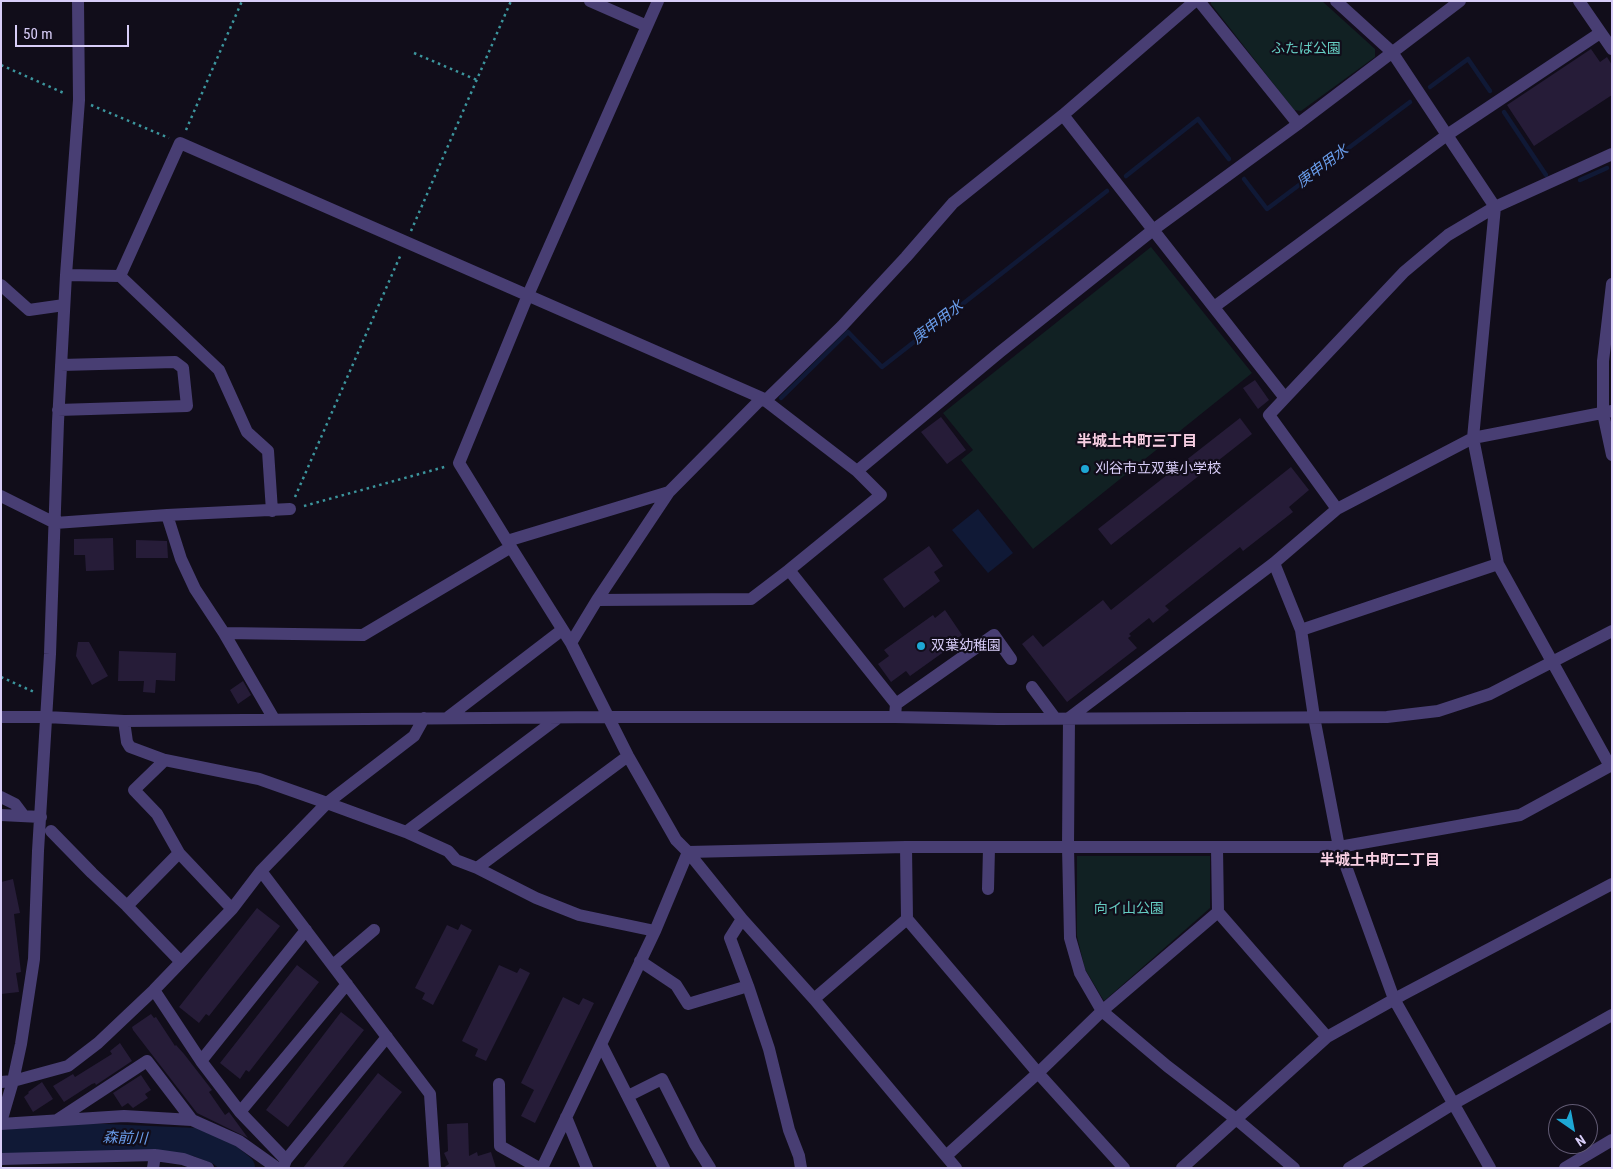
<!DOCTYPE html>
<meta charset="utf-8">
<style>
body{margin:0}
#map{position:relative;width:1613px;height:1169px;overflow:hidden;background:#110d1a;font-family:"Roboto Condensed",sans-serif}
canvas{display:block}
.frame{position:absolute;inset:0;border:2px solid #d8cdf8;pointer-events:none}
.north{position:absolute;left:1548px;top:1104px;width:50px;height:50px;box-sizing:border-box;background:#110d1a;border:1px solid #615a73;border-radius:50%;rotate:147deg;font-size:14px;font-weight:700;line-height:20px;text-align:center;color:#d8cdf8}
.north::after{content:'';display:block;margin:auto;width:18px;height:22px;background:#1ea7d4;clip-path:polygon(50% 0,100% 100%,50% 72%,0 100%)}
.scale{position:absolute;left:15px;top:25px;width:114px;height:22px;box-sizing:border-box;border:2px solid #d8cdf8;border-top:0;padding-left:6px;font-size:15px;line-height:18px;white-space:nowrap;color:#d8cdf8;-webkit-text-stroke:4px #110d1a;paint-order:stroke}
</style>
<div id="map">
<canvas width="1613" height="1169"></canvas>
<div class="frame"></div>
<div class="north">N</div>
<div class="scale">50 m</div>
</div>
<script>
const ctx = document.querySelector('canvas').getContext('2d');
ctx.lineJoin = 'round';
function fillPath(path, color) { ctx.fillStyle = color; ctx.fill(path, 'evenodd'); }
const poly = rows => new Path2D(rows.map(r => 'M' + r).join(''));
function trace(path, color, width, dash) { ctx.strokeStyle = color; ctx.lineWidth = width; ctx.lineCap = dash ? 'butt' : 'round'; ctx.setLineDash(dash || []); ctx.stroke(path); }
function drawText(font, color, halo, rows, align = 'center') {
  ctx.font = font + ' "Roboto Condensed","Noto Sans JP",sans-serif'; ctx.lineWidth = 4.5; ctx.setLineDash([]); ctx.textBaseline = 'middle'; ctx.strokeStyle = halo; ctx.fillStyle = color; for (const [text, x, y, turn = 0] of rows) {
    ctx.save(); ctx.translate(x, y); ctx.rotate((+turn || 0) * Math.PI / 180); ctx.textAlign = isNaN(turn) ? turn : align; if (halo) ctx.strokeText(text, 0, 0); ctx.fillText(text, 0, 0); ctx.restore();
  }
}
const green = poly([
 [1211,1,1322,1,1375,49,1375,57,1301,111,1294,110,1211,4],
 [1151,247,1252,373,1033,549,961,460,973,450,943,413],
 [1077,856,1210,856,1210,908,1104,1001,1085,969,1077,936]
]);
const water = poly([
 [978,509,1013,553,988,573,952,530]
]);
const stream = poly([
 [1430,87,1468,59,1490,91],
 [1504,112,1546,175],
 [1126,176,1198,119,1229,159],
 [1244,179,1267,209,1410,102],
 [1580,180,1607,168],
 [781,398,848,332,882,367,1107,191]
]);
const river = poly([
 [1,1144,82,1137,196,1142,221,1152,241,1168]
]);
const building = poly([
 [1591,49,1600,62,1607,57,1612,65,1612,95,1534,146,1507,105],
 [1255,380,1269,400,1258,409,1243,388],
 [941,417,966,450,947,464,921,432],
 [1240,418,1252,434,1111,545,1098,529],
 [1291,467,1309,490,1289,507,1293,512,1243,551,1240,547,1165,606,1169,610,1153,623,1149,618,1129,634,1131,636,1128,638,1137,648,1067,702,1022,644,1033,635,1043,647,1103,600,1111,610],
 [113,538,114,570,86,571,85,555,74,555,74,539],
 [136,540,167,541,168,558,136,558],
 [929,546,943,566,934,572,940,581,904,608,883,579],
 [945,610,962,635,950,643,952,646,910,676,906,671,891,682,878,664,889,656,884,650,933,615,935,618],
 [78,642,89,642,108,676,92,685,76,656],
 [119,651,176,653,175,681,156,680,155,693,143,692,144,681,118,681],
 [243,681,251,695,238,704,230,690],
 [13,879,20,913,14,914,21,972,16,973,19,992,1,994,1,882],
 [257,908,280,926,209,1016,206,1014,199,1023,179,1007],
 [461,924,472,930,433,1005,422,999,425,993,415,988,447,925,458,930],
 [297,965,319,982,249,1072,246,1070,240,1079,220,1063],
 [499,965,517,973,520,968,530,973,486,1061,475,1056,478,1049,462,1041],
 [563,997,579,1005,583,998,594,1003,535,1123,521,1116,534,1090,521,1083],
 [341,1012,364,1030,288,1127,266,1110],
 [151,1014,154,1018,156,1017,175,1046,176,1045,184,1054,212,1090,209,1092,225,1115,229,1112,248,1138,197,1113,133,1030,132,1027],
 [120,1043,132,1061,96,1085,95,1083,92,1084,64,1102,53,1086,73,1074,75,1077,112,1054,110,1051],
 [378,1073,402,1092,389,1108,342,1168,303,1168],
 [141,1075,151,1090,145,1094,148,1098,133,1108,128,1103,122,1107,113,1093],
 [42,1082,53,1099,33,1112,24,1097,29,1093,28,1092],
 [468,1123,469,1156,477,1152,478,1156,491,1152,496,1168,443,1168,449,1164,444,1153,448,1151,447,1124]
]);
const path = poly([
 [414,53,477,80],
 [1,65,66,94],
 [91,105,169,138],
 [186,130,242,1],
 [411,231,511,1],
 [295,497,401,254],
 [304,506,448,466],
 [1,677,34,692]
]);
const minor = poly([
 [590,1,647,26],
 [658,1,528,295,459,463,507,541,669,492,762,398],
 [1199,1,1298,124],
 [1336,1,1392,52,1447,135,1600,33],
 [1579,1,1612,49],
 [66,275,120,276,180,143,762,398,857,471,881,495,789,570,896,704,895,717],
 [120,276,219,370,247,432,268,451,272,511],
 [1612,284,1603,361,1603,413,1612,455],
 [1,285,29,310,64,305],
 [1214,307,1447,135,1495,207,1473,438,1498,564,1610,766,1520,815,1339,847,1068,847,1070,938,1080,973,1102,1011,1167,1066,1236,1119,1294,1168],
 [1285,398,1404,272,1448,235,1495,207,1612,154],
 [765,401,842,326,906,257,953,203,1063,115,1195,1],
 [58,410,187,406,183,368,175,362,61,365],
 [857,471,1000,352,1153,230,1298,124,1460,1],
 [669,492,597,600,751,599,789,570],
 [1,496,55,523,167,515,290,509],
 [1337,509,1473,438,1612,411],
 [167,515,181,559,195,589,224,633,274,719],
 [507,541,571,643,628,756,676,840,688,852,906,847,1068,847,1069,718,1274,563,1337,509,1269,415,1285,398,1063,115],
 [1274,563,1301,630,1314,717,1339,847,1394,999,1490,1168],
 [1301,630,1498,564],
 [224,633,363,635,511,547],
 [571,643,597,600],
 [1032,687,1055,718],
 [896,704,994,635,1011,659],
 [1,717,46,717,124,721,607,717,895,717,998,719,1387,717,1438,711,1490,694,1612,631],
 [447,718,562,630],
 [124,721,127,742,130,747,165,760,259,779,327,803,406,832,448,851,456,860,477,868,536,898,579,915,655,931],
 [165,760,134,790,157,814,179,853,232,909],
 [1,797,15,804,24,816],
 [1,815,41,817],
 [51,831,92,873,127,906],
 [406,832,558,718],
 [906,847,907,919,1038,1073,1124,1168],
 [1217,848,1218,912,1327,1037,1402,995,1612,884],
 [179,853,127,906,181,962],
 [477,868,628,756],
 [261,871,430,1094,435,1168],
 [988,889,989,848],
 [742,919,730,938,748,986,769,1049,789,1130,799,1156,801,1168],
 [640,961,676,985,688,1004,748,986],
 [333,965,374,930],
 [154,990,201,1061,240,1112,286,1160],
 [814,999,907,919],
 [601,1044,664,1168],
 [201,1061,306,930],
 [1,1082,13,1081,68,1066,98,1043,154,990,232,909,261,871,327,803,414,736,424,718],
 [499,1084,500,1146,539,1168],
 [628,1096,662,1079,695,1144,710,1168],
 [240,1112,347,984],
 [566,1117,587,1168],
 [57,1120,147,1061,192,1120],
 [1,1122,13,1081,21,1044,34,959,38,851,50,654,58,422,66,275,79,100,78,1],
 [1,1124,124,1116,192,1120,239,1141,277,1168],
 [946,1156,1038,1073,1102,1011,1218,912],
 [1,1159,155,1155,183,1159,208,1168],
 [153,1168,155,1155],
 [283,1168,286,1160,387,1037],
 [542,1168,655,931,688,852,742,919,814,999,956,1168],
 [1182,1168,1327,1037],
 [1349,1168,1453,1104,1612,1015],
 [1565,1168,1612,1140]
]);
const markers = [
 [1085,469,5,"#1ea7d4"],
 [921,646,5,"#1ea7d4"]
];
const parkNames = [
 ["ふたば公園",1306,49],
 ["向イ山公園",1129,909]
];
const poiNames = [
 ["刈谷市立双葉小学校",1095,469],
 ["双葉幼稚園",931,646]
];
const waterNames = [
 ["庚申用水",1323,167,-37],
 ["庚申用水",938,323,-38],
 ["森前川",125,1139,2]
];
const neighbourhoodNames = [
 ["半城土中町三丁目",1137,442],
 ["半城土中町二丁目",1380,861]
];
fillPath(green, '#112123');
fillPath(water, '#101936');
trace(stream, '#101936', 4.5);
trace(river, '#101936', 28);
fillPath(building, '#261c38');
trace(path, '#3c959d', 2.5, [2.5, 4]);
trace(minor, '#483e73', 12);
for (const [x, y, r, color] of markers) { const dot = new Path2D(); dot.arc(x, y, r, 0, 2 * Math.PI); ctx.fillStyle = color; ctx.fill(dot); trace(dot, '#110d1a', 2); }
drawText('14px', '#65cdc2', '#110d1a', parkNames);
drawText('14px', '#d8cdf8', '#110d1a', poiNames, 'left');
drawText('italic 15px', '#699cea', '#110d1a', waterNames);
drawText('bold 15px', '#f8cfe3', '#110d1a', neighbourhoodNames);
</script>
